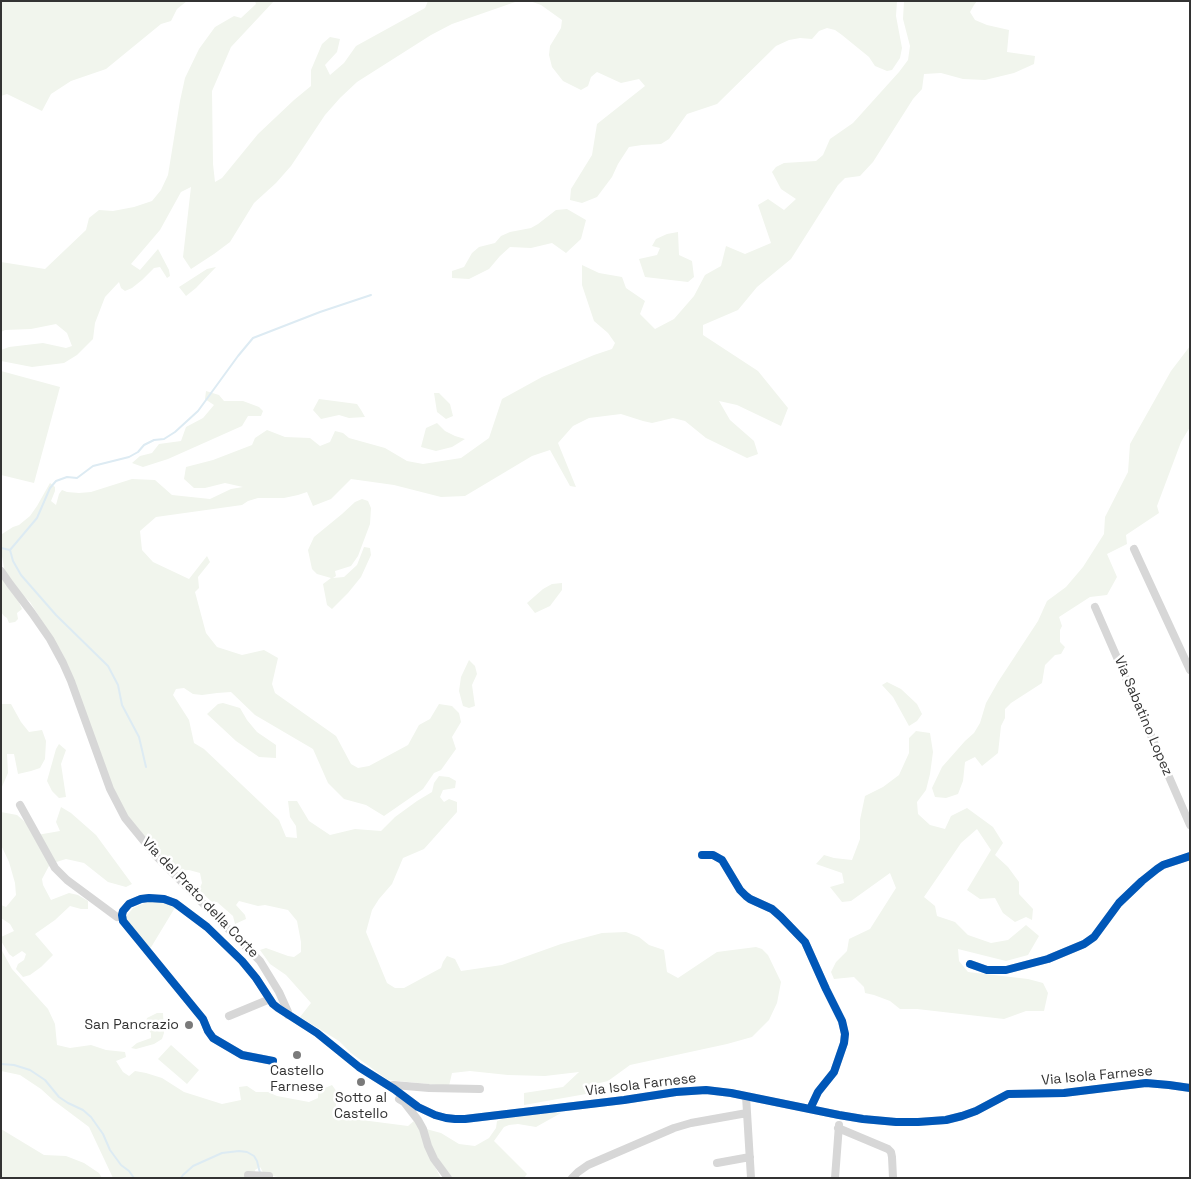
<!DOCTYPE html>
<style>
body{margin:0}
#map{position:relative;width:1191px;height:1179px;overflow:hidden;background:#fff;font-family:"Space Grotesk",sans-serif}
canvas{display:block}
.frame{position:absolute;inset:0;border:2px solid #333;pointer-events:none}
</style>
<div id="map">
<canvas width="1191" height="1179"></canvas>
<div class="frame"></div>
</div>
<script>
const ctx = document.querySelector('canvas').getContext('2d');
ctx.lineJoin = 'round';
function fillPath(path, color) { ctx.fillStyle = color; ctx.fill(path, 'evenodd'); }
const poly = rows => new Path2D(rows.map(r => 'M' + r).join(''));
function trace(path, color, width, dash) { ctx.strokeStyle = color; ctx.lineWidth = width; ctx.lineCap = dash ? 'butt' : 'round'; ctx.setLineDash(dash || []); ctx.stroke(path); }
function drawText(font, color, halo, rows, align = 'center') {
  ctx.font = font + ' "Space Grotesk",sans-serif'; ctx.lineWidth = 5; ctx.setLineDash([]); ctx.textBaseline = 'middle'; ctx.strokeStyle = halo; ctx.fillStyle = color; for (const [text, x, y, turn = 0] of rows) {
    ctx.save(); ctx.translate(x, y); ctx.rotate((+turn || 0) * Math.PI / 180); ctx.textAlign = isNaN(turn) ? turn : align; if (halo) ctx.strokeText(text, 0, 0); ctx.fillText(text, 0, 0); ctx.restore();
  }
}
const green = poly([
 [1,1,187,1,177,9,171,21,161,24,106,69,71,81,51,94,42,111,7,94,1,96],
 [255,1,274,1,231,47,212,91,213,164,215,182,222,178,258,134,294,100,311,86,311,70,322,44,330,37,340,39,337,52,325,65,330,75,344,63,356,46,425,8,428,1,518,1,452,24,431,35,357,82,340,98,325,115,291,166,276,183,254,203,230,242,214,254,191,269,183,257,191,187,181,192,160,230,131,264,140,270,158,249,169,270,170,276,167,278,160,267,154,268,142,280,132,288,125,291,121,288,119,282,105,297,95,323,93,339,77,355,64,363,32,367,1,361,1,350,9,347,43,343,66,348,72,346,67,333,56,324,31,329,5,330,1,332,1,262,45,269,86,230,89,218,99,210,113,211,134,207,152,201,161,190,168,175,180,101,185,78,199,49,215,27,234,16,241,18,256,4],
 [530,1,897,1,896,16,902,48,900,58,892,70,887,71,875,66,869,57,842,35,835,30,827,28,819,31,812,39,800,38,789,40,776,46,717,104,687,114,669,139,661,144,642,145,629,147,618,164,612,177,597,197,582,203,570,200,571,189,592,155,597,124,645,86,639,79,621,83,597,72,591,77,588,86,581,90,563,81,552,67,549,55,550,46,561,28,562,20,541,5],
 [904,1,977,1,974,5,970,12,975,20,987,25,1009,30,1007,52,1035,56,1034,64,1014,73,985,80,963,79,941,73,924,74,922,89,913,99,873,162,860,176,845,178,838,185,791,259,757,287,738,310,703,325,703,335,758,371,788,408,781,426,737,405,719,401,730,420,754,441,758,454,747,458,706,438,685,421,673,418,652,423,643,421,621,414,589,418,573,426,558,443,576,487,570,486,550,450,532,456,465,496,441,497,394,485,351,479,331,499,313,506,307,492,298,495,284,498,258,498,248,501,242,505,156,517,140,531,142,550,153,562,189,579,207,556,210,562,198,577,199,588,195,592,206,633,217,647,242,655,264,650,278,658,272,684,275,693,336,736,351,764,358,768,369,766,408,745,419,725,430,719,439,704,452,706,459,713,461,722,452,737,456,749,441,770,434,773,423,789,384,816,366,805,344,799,328,783,313,749,255,715,231,692,217,693,202,695,193,694,184,688,176,689,173,695,189,720,194,743,204,749,279,820,286,837,297,838,296,826,290,817,288,801,297,801,309,821,330,835,355,829,381,831,395,817,417,801,432,792,434,783,439,776,449,777,456,781,455,788,443,790,440,797,444,802,449,799,457,802,457,812,424,849,403,858,392,884,379,899,372,910,366,932,387,983,395,988,404,988,441,968,443,962,447,956,455,959,461,971,502,965,561,944,602,933,626,932,639,937,649,945,664,950,667,972,678,978,717,952,756,947,762,949,768,955,781,982,777,1003,769,1020,752,1037,727,1044,630,1065,608,1081,591,1085,586,1094,524,1105,524,1093,563,1087,579,1072,545,1076,508,1075,470,1071,452,1073,449,1086,388,1080,351,1053,339,1041,300,1017,311,1003,286,975,270,964,260,950,266,948,288,956,294,957,301,952,301,942,297,921,288,910,265,905,258,906,239,901,236,905,245,915,246,919,235,924,233,916,217,902,212,902,199,890,202,883,200,873,189,870,179,871,160,854,150,841,142,835,131,822,114,795,68,665,61,651,30,602,19,592,5,573,2,556,2,534,13,527,19,525,30,516,37,506,50,483,55,487,55,491,51,501,56,505,59,494,62,490,67,492,79,493,91,492,132,479,155,480,172,495,210,499,231,489,243,487,225,483,205,488,194,488,184,479,186,467,213,460,252,445,255,438,267,430,285,437,310,438,320,446,330,442,335,431,343,433,349,438,385,448,407,461,423,464,461,458,489,438,502,399,542,377,594,355,612,349,615,343,608,333,594,321,582,285,582,265,599,273,622,277,626,288,645,301,640,314,655,329,674,319,694,296,705,275,721,266,726,246,745,254,771,243,758,205,768,199,784,210,796,199,781,189,772,172,776,167,784,163,816,161,823,155,830,139,853,123,899,72,908,60,910,46,903,19],
 [567,209,586,220,581,239,566,253,552,243,531,248,510,247,500,256,489,269,469,279,452,278,452,271,464,267,472,253,479,247,495,243,501,236,510,232,531,228,538,224,556,210],
 [678,232,679,255,692,261,694,277,688,282,645,277,639,259,657,255,660,248,652,246,656,239,667,234],
 [216,267,196,288,186,296,179,287,207,269],
 [1190,346,1190,427,1181,442,1157,506,1159,513,1126,535,1127,544,1107,554,1117,577,1107,595,1090,597,1059,617,1062,626,1060,630,1060,642,1065,647,1061,654,1055,655,1045,665,1042,683,1011,703,1005,709,1005,718,1001,726,998,753,982,766,975,757,965,762,963,781,958,794,946,798,935,797,932,788,942,767,965,741,974,733,980,723,986,703,998,682,1038,621,1047,601,1066,587,1083,567,1104,534,1105,517,1128,472,1130,444,1171,371],
 [1,371,60,387,34,483,1,475],
 [206,391,219,395,224,401,243,401,259,407,263,411,261,416,248,416,242,426,168,459,143,467,132,463,140,456,152,453,159,444,181,441,186,427,203,418,214,405,205,399],
 [434,393,439,393,450,404,453,416,446,419,437,412],
 [319,399,357,404,361,410,365,417,349,418,339,415,321,419,313,410],
 [437,423,445,431,455,436,465,439,452,447,436,451,421,447,426,428],
 [362,499,368,501,371,508,370,524,358,556,351,566,335,571,336,576,333,578,344,577,357,565,364,547,370,548,371,555,361,577,348,593,332,609,327,605,323,584,331,578,317,574,312,569,308,550,314,537,342,514,355,502],
 [1,575,16,596,22,609,17,613,18,619,15,622,9,623,7,618,4,616,1,612],
 [562,583,562,590,550,606,535,613,527,603,543,589,552,584],
 [469,660,475,666,477,674,472,685,475,706,469,708,463,706,459,691,461,677],
 [887,682,901,689,917,704,922,714,917,721,909,726,893,697,882,685],
 [223,703,240,708,247,720,257,732,276,745,276,758,259,757,236,741,207,714,218,704],
 [1,704,11,704,21,722,29,732,42,730,46,741,45,759,40,768,31,771,18,774,14,754,7,754,8,773,1,789],
 [916,731,930,733,933,752,930,774,926,790,917,802,918,814,930,825,945,829,951,816,967,808,993,827,1003,843,995,855,1008,867,1019,882,1019,894,1033,909,1032,920,1026,917,1015,922,1003,913,995,898,980,899,967,890,991,850,977,829,961,843,924,897,935,906,937,916,955,922,968,935,991,943,1008,940,1026,925,1039,936,1028,955,1006,961,958,949,959,961,968,972,1028,979,1043,983,1048,993,1044,1011,1026,1011,1004,1019,917,1009,900,1009,890,1001,874,995,865,993,864,987,854,977,834,979,831,972,836,962,847,951,849,939,870,929,896,888,890,873,851,901,842,902,830,887,844,883,842,873,816,864,824,855,834,858,852,860,860,839,860,820,865,796,883,787,899,775,909,753,909,738],
 [59,744,66,750,61,764,66,797,59,798,52,791,47,781,56,749],
 [61,807,71,813,96,835,132,884,126,887,108,882,84,863,66,859,50,864,42,879,43,885,51,900,69,893,78,895,88,901,88,909,81,909,70,906,55,920,35,934,53,955,41,967,30,975,23,977,16,969,18,964,24,960,26,954,22,951,13,957,9,954,1,941,1,937,14,931,10,924,1,918,1,905,6,907,16,895,15,883,9,862,1,845,1,812,17,815,31,827,37,835,60,831,56,822],
 [155,901,166,903,176,906,150,949,125,918,133,908,145,903],
 [1,949,12,969,48,1009,55,1024,57,1045,70,1048,91,1045,106,1050,125,1052,126,1057,116,1061,123,1072,129,1076,135,1071,146,1073,162,1078,184,1092,222,1104,241,1100,239,1087,247,1086,256,1092,268,1092,277,1096,309,1102,318,1098,318,1091,332,1085,337,1092,336,1106,354,1119,408,1126,415,1120,422,1135,429,1156,441,1178,283,1178,264,1174,260,1167,255,1170,256,1178,113,1178,89,1127,53,1100,41,1089,20,1075,1,1071],
 [157,1013,163,1013,164,1033,162,1039,154,1044,136,1049,131,1048,137,1043,151,1038,151,1033,145,1026,147,1018],
 [171,1045,199,1070,187,1084,158,1059],
 [555,1112,561,1113,536,1127,518,1124,509,1125,504,1127,494,1141,527,1174,524,1178,453,1178,437,1158,431,1147,426,1129,441,1133,459,1144,475,1146,489,1138,496,1128,497,1121,512,1116],
 [1,1129,44,1155,66,1156,84,1163,99,1173,102,1178,1,1178]
]);
const stream = poly([
 [1,548,10,550,13,561,21,575,56,615,108,666,118,685,122,705,139,737,146,767],
 [10,550,37,518,50,488,56,481,67,477,77,478,93,466,129,457,138,452,144,445,154,440,164,439,175,432,198,411,238,356,253,338,320,312,371,295],
 [1,1064,14,1065,30,1070,45,1080,59,1097,68,1103,83,1110,91,1117,103,1134,110,1150,121,1165,129,1171,134,1178],
 [181,1178,183,1175,193,1166,222,1153,239,1151,247,1152,254,1156,257,1161,260,1173]
]);
const minor = poly([
 [1134,549,1190,670],
 [1,571,10,584,32,613,50,639,63,663,71,681,110,789,125,818,156,856,260,961,279,992,288,1012,288,1015],
 [1095,607,1190,825],
 [20,805,55,868,67,880,117,917],
 [702,855,713,855,722,860,740,890,746,896,750,899,772,909,781,917,805,942,826,989,842,1021,845,1034,844,1043,834,1072,818,1092,810,1109],
 [970,964,987,970,1006,970,1048,959,1084,944,1094,937,1119,903,1142,881,1157,869,1163,865,1190,856],
 [229,1016,270,999],
 [273,1061,242,1055,213,1038,208,1031,203,1019,123,921,122,915,123,911,129,904,141,899,149,898,164,899,175,903,207,927,242,961,256,978,273,1004,278,1008,317,1033,359,1067,394,1089,418,1107,435,1115,446,1118,455,1119,465,1119,624,1100,676,1092,706,1090,731,1093,839,1115,863,1119,896,1122,918,1122,946,1120,962,1116,976,1111,1008,1094,1064,1093,1146,1083,1169,1085,1190,1088],
 [389,1086,394,1085,429,1088,480,1089],
 [746,1096,751,1178],
 [399,1099,404,1102,418,1120,423,1129,428,1146,434,1159,448,1178],
 [838,1128,888,1149,891,1152,892,1157,893,1178],
 [717,1163,750,1157],
 [248,1175,269,1176],
 [572,1178,578,1172,588,1165,674,1128,691,1123,747,1113],
 [835,1178,839,1125]
]);
const cycleway = poly([
 [702,855,713,855,722,860,740,890,746,896,750,899,772,909,781,917,805,942,826,989,842,1021,845,1034,844,1043,834,1072,818,1092,810,1109],
 [970,964,987,970,1006,970,1048,959,1084,944,1094,937,1119,903,1142,881,1157,869,1163,865,1190,856],
 [273,1061,242,1055,213,1038,208,1031,203,1019,123,921,122,915,123,911,129,904,141,899,149,898,164,899,175,903,207,927,242,961,256,978,273,1004,278,1008,317,1033,359,1067,394,1089,418,1107,435,1115,446,1118,455,1119,465,1119,624,1100,676,1092,706,1090,731,1093,839,1115,863,1119,896,1122,918,1122,946,1120,962,1116,976,1111,1008,1094,1064,1093,1146,1083,1169,1085,1190,1088]
]);
const markers = [
 [189,1025,5,"#7a7a7a"],
 [297,1055,5,"#7a7a7a"],
 [361,1082,5,"#7a7a7a"]
];
const streetNames = [
 ["Via Sabatino Lopez",1143,716,67],
 ["Via del Prato della Corte",200,898,46],
 ["Via Isola Farnese",1097,1076,-5],
 ["Via Isola Farnese",641,1085,-7]
];
const poiNames = [
 ["San Pancrazio",179,1025,"right"],
 ["Castello",297,1071],
 ["Farnese",297,1087],
 ["Sotto al",361,1098],
 ["Castello",361,1114]
];
fillPath(green, '#f1f5ed');
trace(stream, '#ddebf3', 2);
trace(minor, '#d7d7d7', 8);
trace(cycleway, '#0057b8', 8);
for (const [x, y, r, color] of markers) { const dot = new Path2D(); dot.arc(x, y, r, 0, 2 * Math.PI); ctx.fillStyle = color; ctx.fill(dot); trace(dot, '#fff', 2); }
drawText('14px', '#333', '#fff', streetNames);
drawText('14px', '#333', '#fff', poiNames);
</script>
